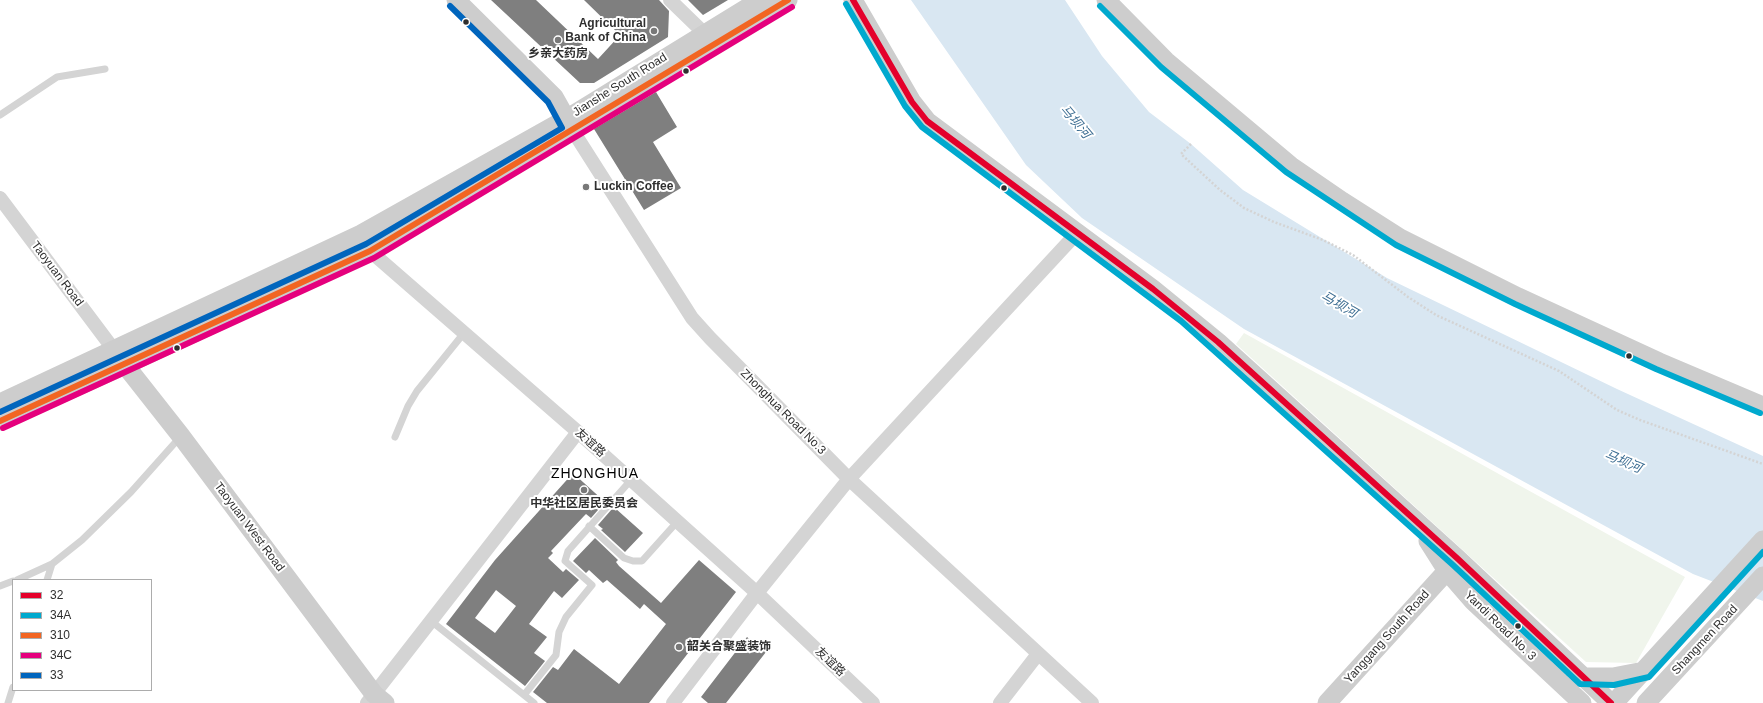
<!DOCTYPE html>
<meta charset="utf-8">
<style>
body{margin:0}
#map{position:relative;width:1763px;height:703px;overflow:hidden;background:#fff;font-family:Helvetica,sans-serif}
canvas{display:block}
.legend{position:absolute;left:12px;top:579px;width:140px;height:112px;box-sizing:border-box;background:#fff;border:1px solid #acacac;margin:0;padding:5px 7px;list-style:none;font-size:12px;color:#2f2f2f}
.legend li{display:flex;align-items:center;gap:8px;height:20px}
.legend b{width:20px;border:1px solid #acacac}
</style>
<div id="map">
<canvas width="1763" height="703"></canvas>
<ul class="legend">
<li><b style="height:5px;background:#e4002b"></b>32</li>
<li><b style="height:5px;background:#00a9ce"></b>34A</li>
<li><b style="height:5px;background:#f26522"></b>310</li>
<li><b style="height:5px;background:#e5007d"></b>34C</li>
<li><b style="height:5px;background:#0065bd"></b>33</li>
</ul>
</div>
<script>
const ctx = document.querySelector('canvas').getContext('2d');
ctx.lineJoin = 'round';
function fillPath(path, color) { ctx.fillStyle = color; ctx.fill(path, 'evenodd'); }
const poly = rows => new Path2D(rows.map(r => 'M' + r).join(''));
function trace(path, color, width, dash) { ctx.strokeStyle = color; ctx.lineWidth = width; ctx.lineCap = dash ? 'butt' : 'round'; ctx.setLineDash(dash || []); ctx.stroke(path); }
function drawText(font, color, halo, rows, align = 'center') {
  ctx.font = font + ' Helvetica,"Noto Sans SC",sans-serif'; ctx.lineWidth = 4; ctx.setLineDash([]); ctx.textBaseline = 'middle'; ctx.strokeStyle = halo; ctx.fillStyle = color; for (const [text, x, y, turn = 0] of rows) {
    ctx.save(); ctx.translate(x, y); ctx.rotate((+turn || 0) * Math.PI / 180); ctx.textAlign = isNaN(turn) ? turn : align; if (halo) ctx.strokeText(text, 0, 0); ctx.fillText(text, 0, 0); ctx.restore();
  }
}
const green = poly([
 [1244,333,1685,577,1636,663,1586,662,1236,344]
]);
const water = poly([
 [911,0,1065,0,1102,56,1149,112,1191,144,1243,190,1387,278,1617,389,1763,456,1763,601,1693,574,1244,329,1082,218,1026,165]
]);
const building = poly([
 [491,0,536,0,598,59,620,35,584,0,659,0,669,11,668,37,594,83,580,83],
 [688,0,728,0,703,15],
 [656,92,677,127,653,142,681,188,644,210,594,129],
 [573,473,605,502,591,518,586,514,584,516,551,551,553,553,548,558,563,572,566,569,579,580,562,598,554,591,529,624,547,637,534,653,545,661,525,686,446,624,495,560],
 [496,590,516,606,495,633,475,618],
 [615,508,643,533,625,552,601,530,603,529,598,525,612,509,614,510],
 [595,538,618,560,616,562,619,566,661,603,699,560,736,592,649,703,547,703,533,692,553,667,558,670,574,649,619,684,666,624,644,604,640,609,607,580,603,583,589,570,586,573,573,561],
 [747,637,766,652,726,703,708,703,701,697]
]);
const path = poly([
 [1191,144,1181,154,1220,190,1244,208,1274,222,1323,240,1353,255,1408,297,1436,315,1559,371,1617,410,1640,420,1763,464]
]);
const lane = poly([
 [0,115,57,77,105,69],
 [395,437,408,406,417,391,464,333],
 [589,526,624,558,633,561,642,561,677,522],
 [17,580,52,564,82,540,131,492,181,436],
 [47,580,52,564],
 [0,586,13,581],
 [431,621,534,703],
 [524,695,556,655,559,632,566,617,592,585,565,561,568,551,631,480],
 [8,703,13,687]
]);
const street = poly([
 [670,0,704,33],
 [573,131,692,318,710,338,849,479,1092,703],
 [0,198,114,350],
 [366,243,370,251,578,432,757,593,873,703],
 [367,703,578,432],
 [673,703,757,593,849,479,1077,233],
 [1000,703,1038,654]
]);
const secondary = poly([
 [456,0,554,97,572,129],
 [853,0,912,102,927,121,1153,289,1218,342,1458,559,1611,703],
 [1106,0,1166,61,1291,166,1342,201,1400,238,1518,297,1659,362,1763,406],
 [118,356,181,436,374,694,385,703],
 [0,403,361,234,566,119,760,0],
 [0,421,125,365,370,251,788,0],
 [1428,541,1447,571,1473,601,1582,703],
 [1584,677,1613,677,1644,671],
 [1327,703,1455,562],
 [1614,703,1763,540],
 [1646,703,1763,576]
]);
const bus1 = poly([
 [853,0,912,102,927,121,1153,289,1218,342,1458,559,1611,703]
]);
const bus2 = poly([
 [846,4,905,106,922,127,1181,321,1453,565,1580,684,1614,685,1649,677,1763,552],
 [1100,6,1161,67,1286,172,1396,245,1515,304,1656,369,1760,413]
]);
const bus3 = poly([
 [0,421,370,251,788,0]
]);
const bus4 = poly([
 [3,428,374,258,792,7]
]);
const bus5 = poly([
 [0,412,366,244,562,128,548,102,450,6]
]);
const markers = [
 [466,22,3.5,"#2f2f2f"],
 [654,31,4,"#787878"],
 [558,40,4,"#787878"],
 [686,71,3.5,"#2f2f2f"],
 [586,187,4,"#787878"],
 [1004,188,3.5,"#2f2f2f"],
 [177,348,3.5,"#2f2f2f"],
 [1629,356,3.5,"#2f2f2f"],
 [584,490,4,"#787878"],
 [1518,626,3.5,"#2f2f2f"],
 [679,647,4,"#787878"]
];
const poiNames = [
 ["Agricultural",646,24,"right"],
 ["Bank of China",646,38,"right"],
 ["乡亲大药房",558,54],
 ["Luckin Coffee",594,187,"left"],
 ["中华社区居民委员会",584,504],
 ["韶关合聚盛装饰",687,647,"left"]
];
const streetNames = [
 ["Jianshe South Road",620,85,-32],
 ["Taoyuan Road",57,274,53],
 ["Zhonghua Road No.3",783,412,45],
 ["友谊路",590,443,42],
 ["Taoyuan West Road",249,527,53],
 ["Yandi Road No. 3",1500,626,44],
 ["Yanggang South Road",1387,637,-48],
 ["Shangmen Road",1705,640,-47],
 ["友谊路",830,662,44]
];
const waterNames = [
 ["马坝河",1075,122,50],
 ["马坝河",1339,305,30],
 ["马坝河",1623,462,23]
];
const quarterNames = [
 ["ZHONGHUA",595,474]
];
fillPath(green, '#f0f5ec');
fillPath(water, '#d9e7f2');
fillPath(building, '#7f7f7f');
trace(path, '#d4d4d4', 2.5, [2, 2]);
trace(lane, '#d4d4d4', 7);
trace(street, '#d4d4d4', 14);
trace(secondary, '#cdcdcd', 19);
trace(bus1, '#e4002b', 6);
trace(bus2, '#00a9ce', 6);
trace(bus3, '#f26522', 6);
trace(bus4, '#e5007d', 6);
trace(bus5, '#0065bd', 6);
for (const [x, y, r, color] of markers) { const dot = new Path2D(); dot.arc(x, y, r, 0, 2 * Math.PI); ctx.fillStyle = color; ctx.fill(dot); trace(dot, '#fff', 1.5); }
drawText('bold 12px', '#2f2f2f', '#fff', poiNames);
drawText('12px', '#2f2f2f', '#fff', streetNames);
drawText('italic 13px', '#3c6d92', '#fff', waterNames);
ctx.letterSpacing = '1px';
drawText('14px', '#000', '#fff', quarterNames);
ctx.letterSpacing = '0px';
</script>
